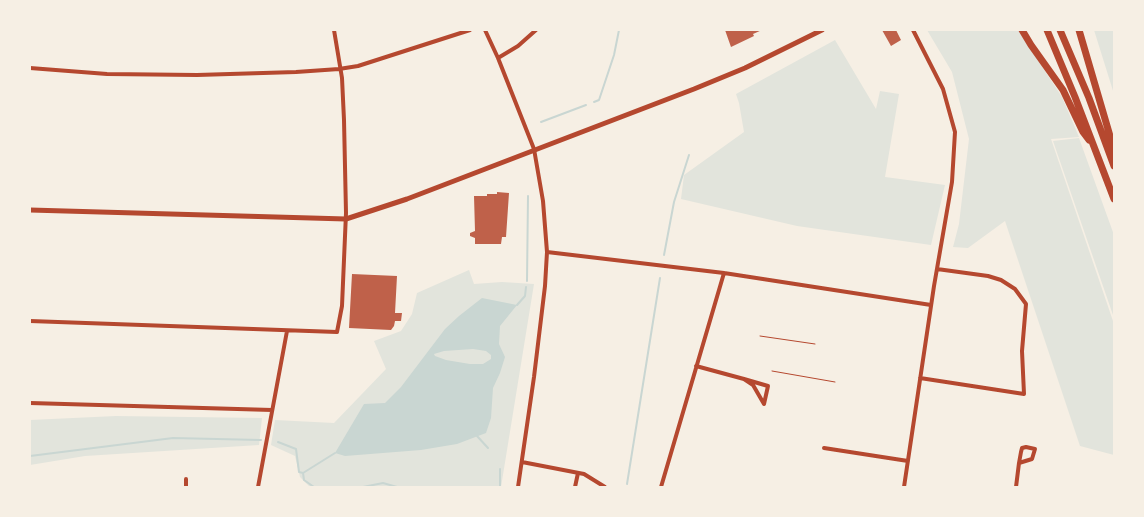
<!DOCTYPE html>
<style>
body{margin:0}
#map{position:relative;width:1144px;height:517px;overflow:hidden;background:#f6efe4;font-family:"Space Grotesk",sans-serif}
canvas{display:block}
.frame{position:absolute;inset:0;border:31px solid #f6efe4;pointer-events:none}
</style>
<div id="map">
<canvas width="1144" height="517"></canvas>
<div class="frame"></div>
</div>
<script>
const ctx = document.querySelector('canvas').getContext('2d');
ctx.lineJoin = 'round';
function fillPath(path, color) { ctx.fillStyle = color; ctx.fill(path, 'evenodd'); }
const poly = rows => new Path2D(rows.map(r => 'M' + r).join(''));
function trace(path, color, width, dash) { ctx.strokeStyle = color; ctx.lineWidth = width; ctx.lineCap = dash ? 'butt' : 'round'; ctx.setLineDash(dash || []); ctx.stroke(path); }
const green = poly([
 [927,30,1018,30,1062,97,1079,137,1051,139,1114,324,1114,455,1080,446,1005,221,968,248,953,247,959,224,969,139,952,72],
 [1094,30,1114,30,1114,94],
 [835,40,876,109,880,91,899,94,885,177,945,185,931,245,797,226,681,199,684,175,744,132,739,103,736,94],
 [1079,138,1114,235,1114,318,1053,141],
 [469,270,474,284,502,282,534,284,501,487,310,487,300,477,295,456,271,445,275,420,334,423,386,369,374,341,401,331,412,314,417,293],
 [116,416,262,418,259,445,85,456,30,465,30,420]
]);
const water = poly([
 [482,298,517,305,500,326,499,344,505,357,500,373,493,388,491,418,486,433,457,444,421,450,345,456,335,453,364,404,385,403,401,387,445,329,459,316],
 [473,349,486,351,491,355,491,359,483,364,470,364,446,360,435,356,434,354,444,351]
]);
const stream = poly([
 [594,102,599,100,614,55,619,30],
 [541,122,586,105],
 [664,255,674,202,689,155],
 [527,281,528,196],
 [517,305,525,296,526,287],
 [477,436,488,448],
 [278,442,296,449,299,472,303,473],
 [30,456,173,438,261,440],
 [627,484,660,278],
 [314,487,304,480,303,473,335,453],
 [363,487,383,483,397,487],
 [500,487,500,469]
]);
const building = poly([
 [725,30,762,30,753,34,754,36,731,47],
 [882,30,896,30,901,40,891,46],
 [497,192,509,193,506,237,502,237,501,244,475,244,475,238,470,236,470,233,475,231,474,196,487,196,487,194,497,194],
 [352,274,397,276,395,313,402,313,401,321,395,321,394,326,391,330,349,328]
]);
const path = poly([
 [760,336,815,344],
 [772,371,835,382]
]);
const minor = poly([
 [485,30,498,58,534,149,543,201,547,252,545,286,534,377,518,487],
 [498,58,518,46,536,30],
 [30,68,107,74,197,75,296,72,339,69,358,66,470,30],
 [547,252,724,273,931,305],
 [30,321,337,332,342,306,346,213,344,120,342,78,334,30],
 [696,366,744,379,753,385,764,404,768,386,744,379],
 [920,378,1024,394,1022,351,1026,304,1015,289,1001,280,988,276,937,269],
 [30,403,272,410],
 [824,448,908,461],
 [522,462,584,474,605,487],
 [186,487,186,479],
 [258,487,287,331],
 [575,487,578,473],
 [661,487,724,273],
 [904,487,934,286,952,182,955,132,943,89,913,30],
 [1016,487,1019,463,1021,452,1022,448,1026,447,1035,449,1032,459,1019,463]
]);
const secondary = poly([
 [30,210,346,219,407,199,694,89,745,68,822,30]
]);
const motorway = poly([
 [1022,30,1031,45,1063,90,1083,132,1089,140],
 [1047,30,1075,97,1114,199],
 [1060,30,1089,98,1114,166],
 [1079,30,1110,136,1110,151]
]);
fillPath(green, '#e2e4dc');
fillPath(water, '#c9d6d2');
trace(stream, '#c9d6d2', 2);
fillPath(building, '#bf614a');
trace(path, '#b5482f', 1);
trace(minor, '#b5482f', 4);
trace(secondary, '#b5482f', 5);
trace(motorway, '#b5482f', 7);
</script>
